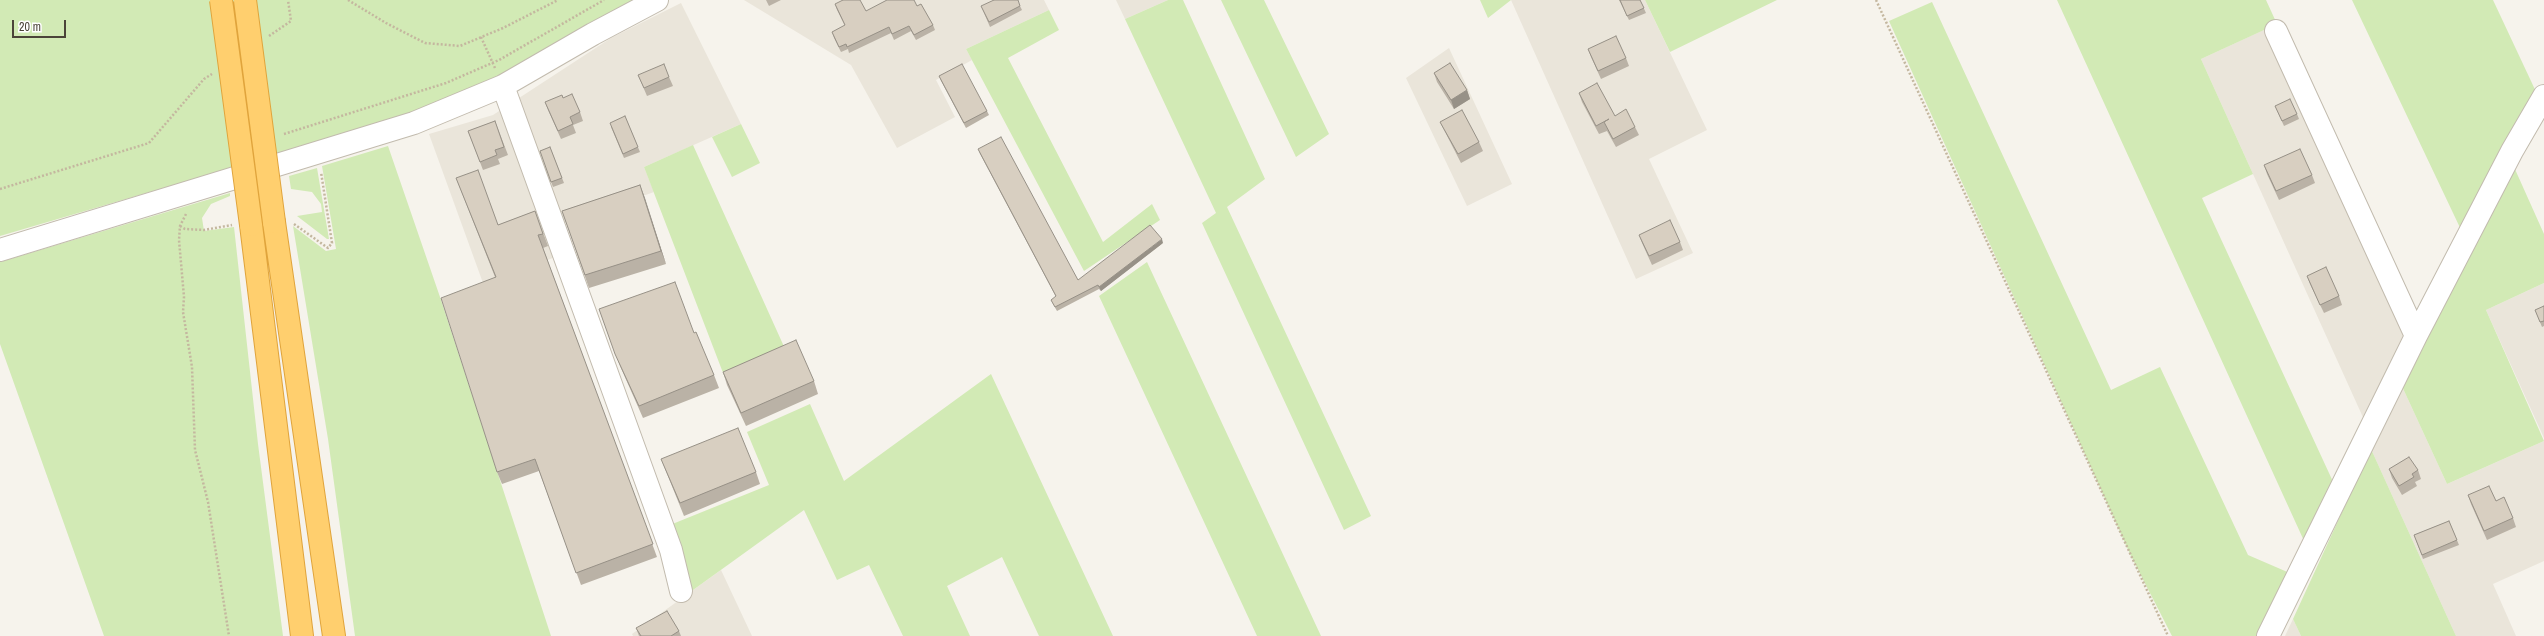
<!DOCTYPE html>
<style>
body{margin:0}
#map{position:relative;width:2544px;height:636px;overflow:hidden;background:#f6f3ec;font-family:"Archivo Narrow",sans-serif}
canvas{display:block}
.scale{position:absolute;left:12px;top:20px;width:54px;height:18px;box-sizing:border-box;border:2px solid #4b4439;border-top:0;padding-left:5px;font-size:12px;line-height:14px;white-space:nowrap;color:#4b4439;-webkit-text-stroke:3px #fff;paint-order:stroke}
</style>
<div id="map">
<canvas width="2544" height="636"></canvas>
<div class="scale">20 m</div>
</div>
<script>
const ctx = document.querySelector('canvas').getContext('2d');
ctx.lineJoin = 'round';
function fillPath(path, color) { ctx.fillStyle = color; ctx.fill(path, 'evenodd'); }
const poly = rows => new Path2D(rows.map(r => 'M' + r).join(''));
function trace(path, color, width, dash) { ctx.strokeStyle = color; ctx.lineWidth = width; ctx.lineCap = dash ? 'butt' : 'round'; ctx.setLineDash(dash || []); ctx.stroke(path); }
const residential = poly([
 [744,0,1044,0,1049,10,966,49,972,60,936,80,955,117,897,148,851,65],
 [1116,0,1168,0,1125,19],
 [1511,0,1645,0,1707,130,1649,159,1693,253,1636,279],
 [681,3,741,124,644,167,654,192,555,227,564,254,483,283,429,134,493,115,611,38],
 [2270,27,2410,335,2366,424,2201,59],
 [1449,48,1512,184,1467,206,1406,78],
 [2544,283,2544,438,2486,310],
 [2400,382,2447,484,2544,441,2544,561,2493,584,2516,636,2456,636,2371,449],
 [721,570,752,636,633,636,632,634],
 [2293,619,2301,636,2285,636]
]);
const green = poly([
 [0,0,639,0,495,80,419,110,320,142,0,236],
 [1168,0,1183,0,1265,179,1227,207,1371,516,1344,530,1202,223,1216,213,1125,19],
 [1221,0,1264,0,1329,134,1296,157],
 [1480,0,1511,0,1488,18],
 [1645,0,1777,0,1670,52],
 [2057,0,2266,0,2277,24,2201,59,2253,174,2202,198,2335,486,2305,543],
 [2352,0,2493,0,2538,96,2463,234],
 [1932,2,2111,390,2160,367,2248,555,2292,574,2262,636,2172,636,2130,554,1889,21],
 [1049,10,1059,30,1008,58,1103,242,1152,204,1160,220,1084,271,966,49],
 [741,124,760,163,732,177,712,137],
 [693,145,786,351,725,378,644,167],
 [388,146,440,297,551,636,355,636,328,439,293,226,326,251,336,249,322,166],
 [2514,167,2544,234,2544,283,2486,310,2544,441,2447,484,2400,382],
 [317,168,329,239,327,239,297,216,322,212,321,204,312,192,291,189,289,176],
 [230,193,230,196,211,204,202,218,204,231,234,227,258,444,283,636,104,636,0,344,0,262],
 [1147,262,1321,636,1257,636,1099,296],
 [991,374,1113,636,1039,636,1002,557,947,586,970,636,903,636,869,565,837,580,804,510,682,598,660,529,769,485,747,432,810,404,844,481],
 [2371,449,2456,636,2301,636,2293,619]
]);
const path = poly([
 [348,0,386,23,425,43,460,46,503,28,558,0],
 [1876,0,2168,636],
 [269,36,291,21,288,0],
 [481,37,495,68],
 [284,134,446,83,499,60,604,0],
 [0,189,149,143,204,79,212,74],
 [186,214,180,226,179,240,184,297,183,312,192,367,195,450,208,502,229,636],
 [294,224,328,248,332,243,321,172],
 [180,226,185,229,204,230,232,225]
]);
const minor = poly([
 [2276,31,2416,336],
 [503,86,671,550,681,591],
 [0,250,414,123,503,86,593,34,657,0],
 [2268,636,2416,336,2512,151,2544,96]
]);
const highway = poly([
 [274,222,334,636],
 [251,225,302,636]
]);
const highwayBridge = poly([
 [221,0,251,225],
 [245,0,274,222]
]);
const wall = poly([
 [766,0,781,0,769,6],
 [1619,0,1640,0,1646,13,1629,20],
 [835,4,866,11,917,6,933,25,935,30,916,40,911,31,894,40,891,33,849,53,848,49,841,52,834,38,832,32,845,26,837,10],
 [981,6,1020,6,1022,10,990,27],
 [1588,49,1626,58,1629,66,1601,79,1591,57],
 [1434,73,1467,90,1470,99,1454,109,1437,82],
 [638,75,669,77,673,86,647,96],
 [939,76,987,111,989,115,966,128,941,81],
 [1579,93,1615,116,1635,127,1639,135,1616,147,1607,131,1599,134,1582,102],
 [563,98,580,112,583,121,573,125,576,133,561,139,548,110,545,102],
 [2275,106,2297,114,2299,119,2284,126],
 [625,116,640,152,624,158,611,127],
 [495,121,508,155,498,159,500,164,483,170,468,131],
 [1440,122,1479,142,1483,151,1461,163,1444,130],
 [550,147,564,183,553,187,540,151],
 [978,149,1078,280,1163,243,1101,291,1099,289,1057,311,1053,304,1051,300,1056,297,980,154],
 [2264,165,2312,175,2315,183,2279,200,2267,174],
 [456,178,498,225,535,211,548,246,543,248,657,557,581,585,539,471,502,484,497,472,495,277],
 [640,185,666,264,589,288,562,211],
 [1639,235,1680,242,1683,250,1652,265,1642,243],
 [2307,276,2339,296,2342,305,2324,313,2310,284],
 [2544,306,2544,326,2542,327,2535,310],
 [599,309,694,333,714,375,719,388,643,418,620,366],
 [723,372,814,381,818,394,746,426,727,385],
 [661,459,756,472,760,484,684,516],
 [2389,469,2418,470,2421,479,2415,482,2417,486,2402,495,2392,478],
 [2468,495,2496,501,2513,518,2516,527,2487,540,2471,504],
 [2449,521,2459,545,2423,559,2414,535],
 [636,628,679,631,681,636,639,636]
]);
const shadedWall = poly([
 [1467,90,1470,99,1454,109,1451,100],
 [640,185,645,198,666,264,661,251],
 [1162,239,1163,243,1101,291,1099,287]
]);
const building = poly([
 [843,0,860,0,866,11,887,0,914,0,917,6,921,4,933,25,914,35,909,26,892,34,889,27,847,47,846,44,839,47,832,32,845,25,835,4,843,0],
 [994,0,1018,0,1020,6,989,22,981,6,994,0],
 [1620,0,1640,0,1644,8,1627,16,1620,0],
 [1616,36,1626,58,1598,71,1588,49,1616,36],
 [1450,63,1467,90,1451,100,1434,73,1450,63],
 [664,64,669,77,644,88,638,75,664,64],
 [962,64,987,111,964,123,939,76,962,64],
 [1597,83,1615,116,1626,109,1635,127,1613,139,1604,122,1609,119,1596,126,1579,93,1597,83],
 [572,94,580,112,570,117,573,124,558,131,545,102,562,95,563,98,572,94],
 [2290,99,2297,114,2282,121,2275,106,2290,99],
 [1462,110,1479,142,1458,154,1440,122,1462,110],
 [625,116,638,147,623,154,610,123,625,116],
 [495,121,504,147,495,150,497,155,480,162,468,131,495,121],
 [1001,137,1078,280,1150,225,1162,239,1099,287,1098,285,1055,307,1051,300,1056,296,978,149,1001,137],
 [550,147,562,178,551,182,540,151,550,147],
 [2300,149,2312,175,2276,191,2264,165,2300,149],
 [478,170,498,225,535,211,543,234,538,235,653,544,576,573,535,459,497,472,441,298,496,277,456,178,478,170],
 [640,185,661,251,585,275,562,211,640,185],
 [1670,220,1680,242,1649,256,1639,235,1670,220],
 [2326,267,2339,296,2320,305,2307,276,2326,267],
 [675,282,694,333,696,332,714,375,639,406,615,354,599,309,675,282],
 [2544,306,2544,321,2540,322,2535,310,2544,306],
 [796,340,814,381,741,413,723,372,796,340],
 [738,428,756,472,680,503,661,459,738,428],
 [2409,457,2418,470,2412,474,2414,477,2399,486,2389,469,2409,457],
 [2489,486,2496,501,2504,497,2513,518,2484,531,2468,495,2489,486],
 [2449,521,2457,540,2422,555,2414,535,2449,521],
 [667,611,679,631,671,636,641,636,636,628,667,611]
]);
fillPath(residential, '#eae5da');
fillPath(green, '#d2eab5');
trace(minor, '#c2bbae', 24);
trace(highway, '#e0a43c', 24);
trace(path, '#c4b79f', 2.5, [2, 2]);
trace(minor, '#fff', 22);
trace(highway, '#ffcf6e', 22);
trace(highwayBridge, '#e0a43c', 24, []);
trace(highwayBridge, '#ffcf6e', 22);
fillPath(wall, '#bab2a6');
fillPath(shadedWall, '#979187');
fillPath(building, '#d8cfc1');
trace(building, '#979187', 1);
</script>
